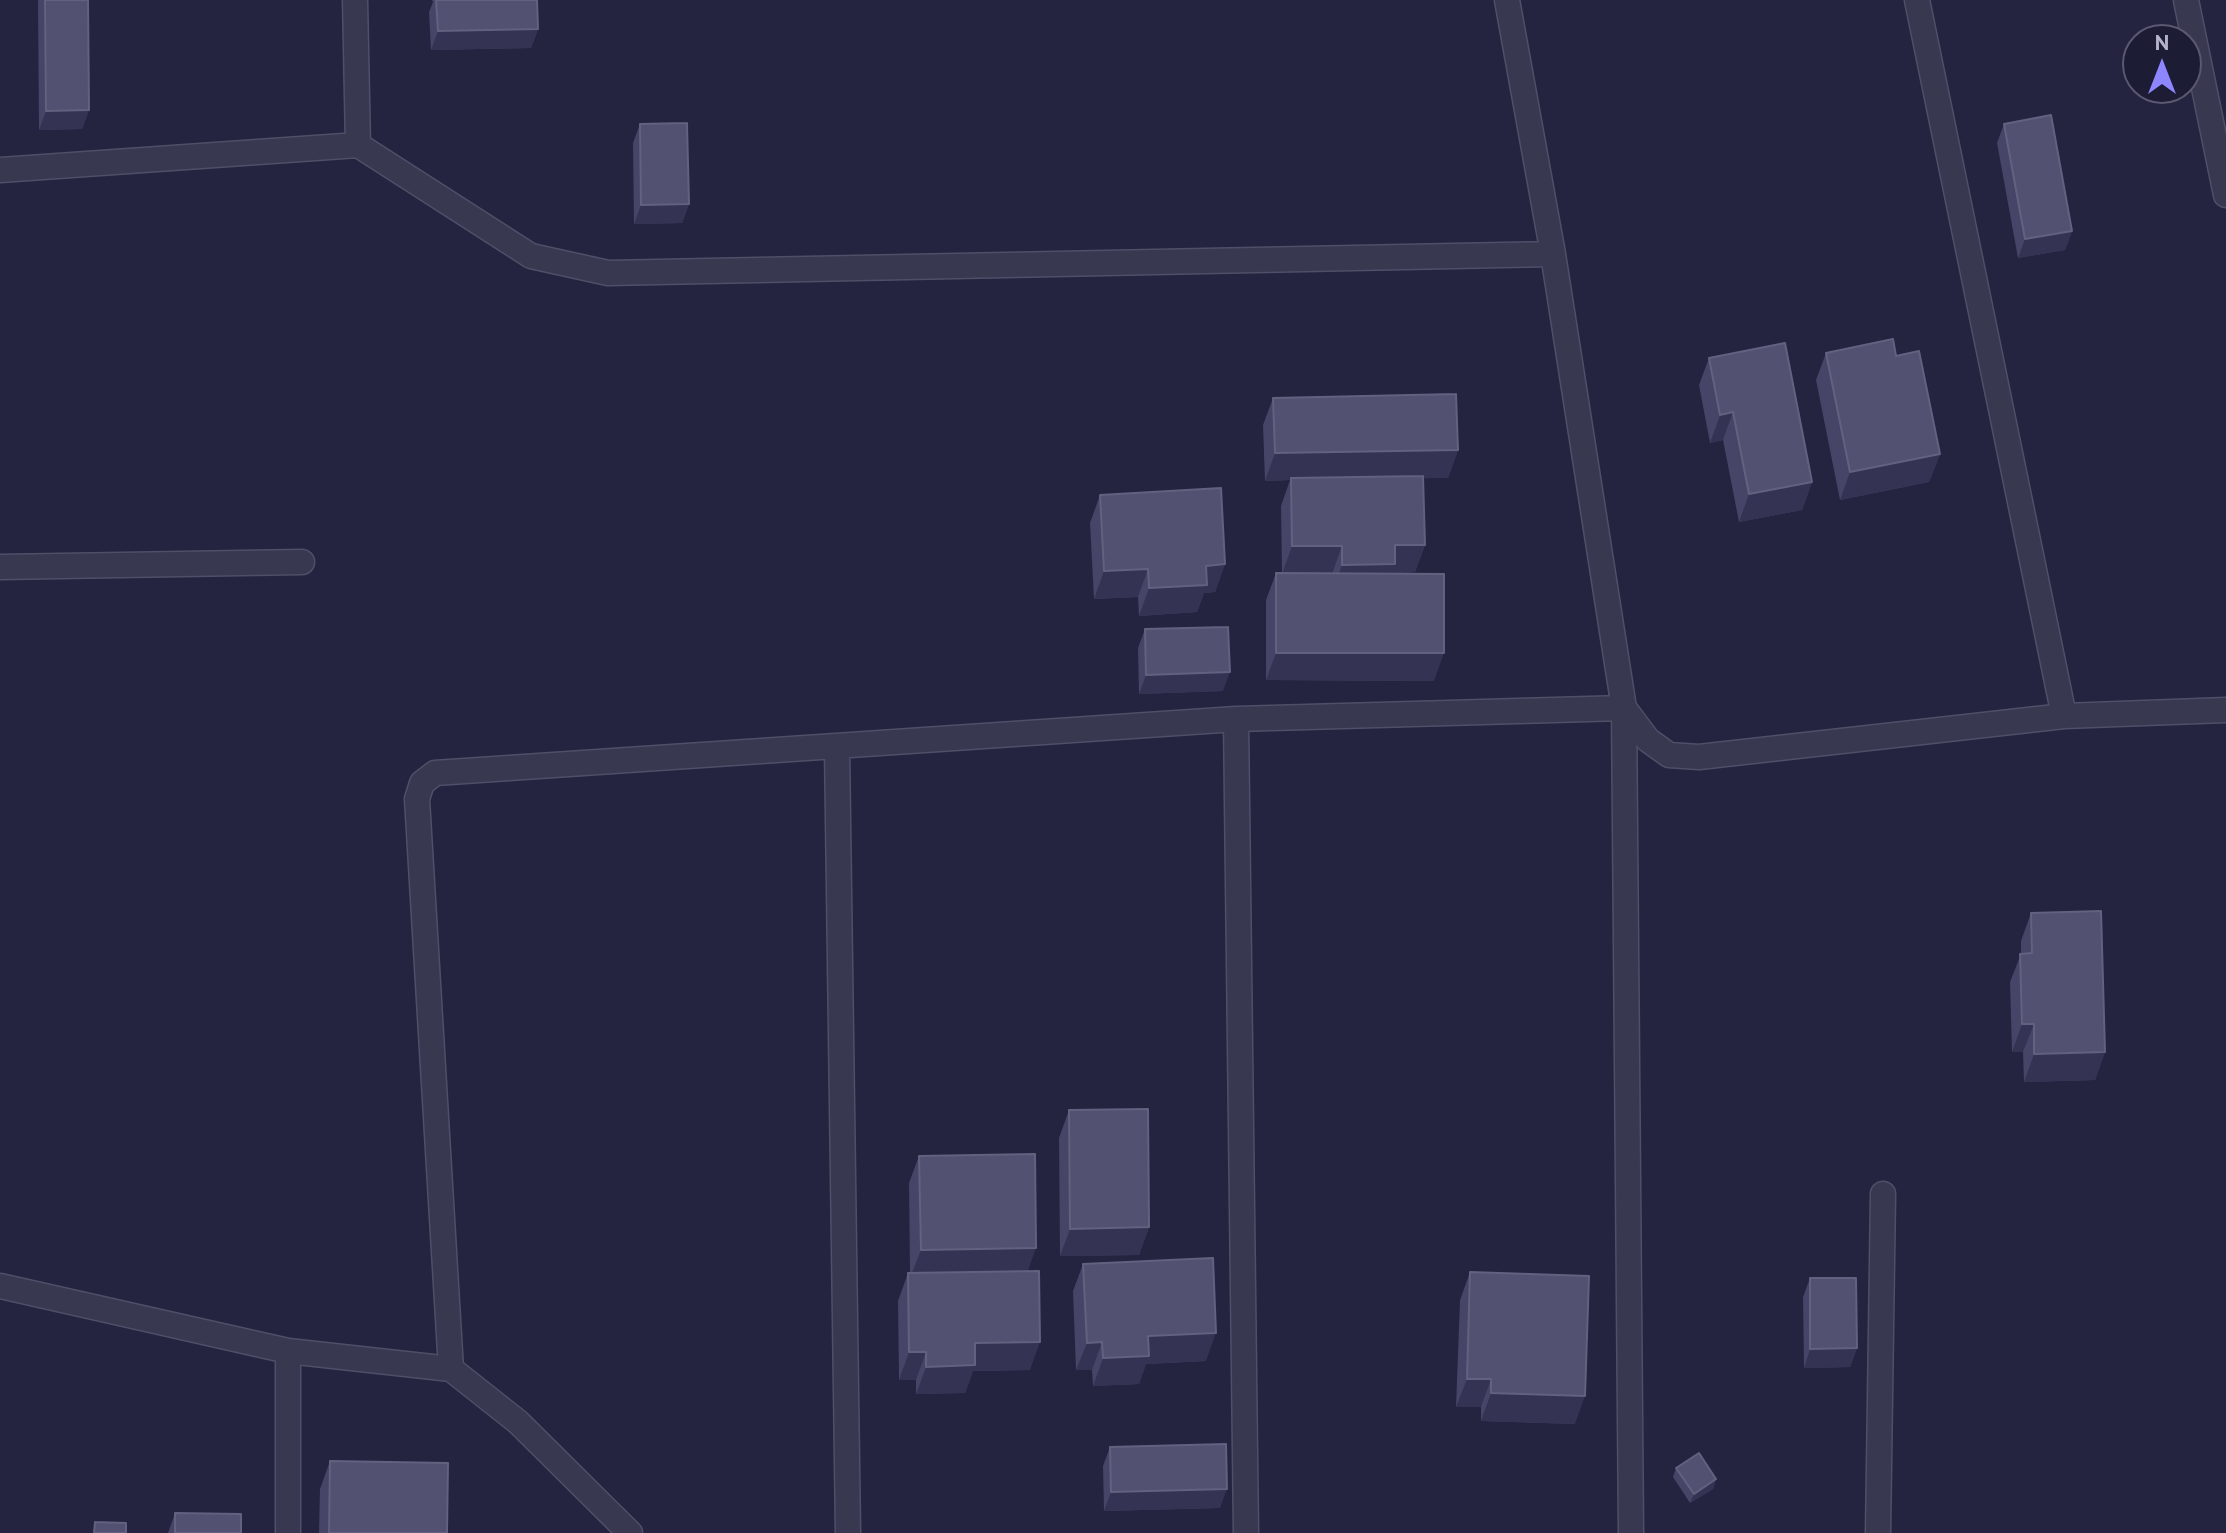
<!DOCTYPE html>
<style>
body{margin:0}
#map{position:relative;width:2226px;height:1533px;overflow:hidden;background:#242340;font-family:"PT Sans",sans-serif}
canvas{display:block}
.north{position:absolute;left:2122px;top:24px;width:80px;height:80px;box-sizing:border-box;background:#1d1c35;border:2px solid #5a5971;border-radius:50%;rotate:0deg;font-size:22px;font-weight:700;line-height:32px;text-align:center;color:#b5b4cb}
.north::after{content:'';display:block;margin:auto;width:28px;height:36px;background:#8e86fe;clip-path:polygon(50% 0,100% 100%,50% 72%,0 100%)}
</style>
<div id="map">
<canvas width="2226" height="1533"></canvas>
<div class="north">N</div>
</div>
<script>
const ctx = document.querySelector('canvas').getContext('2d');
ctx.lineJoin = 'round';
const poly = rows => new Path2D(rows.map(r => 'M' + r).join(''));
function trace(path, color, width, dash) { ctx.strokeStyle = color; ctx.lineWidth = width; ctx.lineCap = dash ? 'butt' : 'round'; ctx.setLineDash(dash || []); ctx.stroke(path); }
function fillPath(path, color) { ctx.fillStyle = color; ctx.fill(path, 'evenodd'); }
const street = poly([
 [355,0,358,145],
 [1507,0,1553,254,1624,708,1631,1533],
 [1917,0,2064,716],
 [2186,0,2226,195],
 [0,170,358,145,531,256,608,273,1553,254],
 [0,567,302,562],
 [1236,719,1246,1533],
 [837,748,848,1533],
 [0,1286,288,1351,451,1369,518,1422,630,1533],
 [288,1351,288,1533],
 [451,1369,417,799,422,783,435,773,1236,719,1624,708,1648,740,1669,755,1699,757,2064,716,2226,710],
 [1878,1533,1883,1194]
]);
const wall = poly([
 [38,0,88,0,89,110,82,129,39,130],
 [432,0,537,0,538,29,531,48,431,50,429,12,433,2],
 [640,124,689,204,682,223,634,224,633,143],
 [2004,124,2072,231,2065,250,2018,258,1997,143],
 [1826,353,1896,356,1940,454,1929,482,1840,500,1816,380],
 [1709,358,1812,482,1802,510,1739,522,1723,440,1710,443,1699,385],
 [1273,398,1458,450,1448,478,1423,478,1425,545,1415,572,1392,573,1434,681,1266,680,1266,600,1276,573,1282,573,1281,506,1290,480,1265,481,1263,425],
 [1100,495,1225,564,1215,592,1204,593,1197,612,1139,616,1138,597,1094,599,1090,523],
 [1145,629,1223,691,1139,694,1138,648],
 [2031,913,2105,1052,2095,1080,2024,1082,2023,1052,2012,1052,2010,982,2021,954,2021,941],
 [1069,1110,1149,1227,1139,1255,1060,1256,1059,1138],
 [919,1156,1028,1271,1030,1370,973,1371,965,1393,916,1394,916,1380,899,1380,898,1301,908,1273,910,1273,909,1183],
 [1083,1264,1206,1361,1146,1364,1139,1384,1093,1386,1092,1370,1076,1370,1073,1291],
 [1470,1272,1575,1424,1481,1421,1481,1407,1456,1407,1460,1300],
 [1810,1278,1857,1348,1850,1367,1804,1368,1803,1297],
 [1110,1447,1220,1508,1104,1511,1103,1466],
 [330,1461,447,1533,319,1533,320,1489],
 [1676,1468,1716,1479,1713,1489,1690,1503,1673,1477],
 [175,1513,241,1533,168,1533]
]);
const shadedWall = poly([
 [538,29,531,48,431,50,438,31],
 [89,110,82,129,39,130,46,111],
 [689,204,682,223,634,224,641,205],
 [2072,231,2065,250,2018,258,2025,239],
 [1733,412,1723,440,1710,443,1720,415],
 [1458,450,1448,478,1291,480,1291,478,1290,480,1265,481,1275,453],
 [1940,454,1929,482,1840,500,1850,472],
 [1812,482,1802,510,1739,522,1749,494],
 [1395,545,1425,545,1415,572,1392,573,1385,592,1332,593,1342,565],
 [1292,546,1342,546,1332,574,1282,574],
 [1225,564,1215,592,1204,593,1197,612,1139,616,1149,588,1206,566],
 [1148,569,1138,597,1094,599,1104,571],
 [1276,653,1444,653,1434,681,1266,680],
 [1230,672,1223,691,1139,694,1146,675],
 [2022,1024,2034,1024,2023,1052,2012,1052],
 [2105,1052,2095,1080,2024,1082,2034,1054],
 [1149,1227,1139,1255,1060,1256,1070,1229],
 [1036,1248,1026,1276,910,1278,921,1250],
 [1216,1333,1206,1361,1146,1364,1139,1384,1093,1386,1103,1358,1148,1336],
 [1040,1342,1030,1370,973,1371,965,1393,916,1394,926,1367,975,1343],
 [1102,1342,1092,1370,1076,1370,1087,1343],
 [1857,1348,1850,1367,1804,1368,1810,1349],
 [909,1352,926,1352,916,1380,899,1380],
 [1467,1379,1491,1379,1481,1407,1456,1407],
 [1491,1393,1585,1396,1575,1424,1481,1421],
 [1716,1479,1713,1489,1690,1503,1694,1494],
 [1227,1489,1220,1508,1104,1511,1111,1492]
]);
const building = poly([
 [45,0,88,0,89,110,46,111,45,0],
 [436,0,537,0,538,29,438,31,436,0],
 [2051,115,2072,231,2025,239,2004,124,2051,115],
 [687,123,689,204,641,205,640,124,687,123],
 [1893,339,1896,356,1919,351,1940,454,1850,472,1826,353,1893,339],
 [1785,343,1812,482,1749,494,1733,412,1720,415,1709,358,1785,343],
 [1456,394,1458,450,1275,453,1273,398,1456,394],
 [1423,476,1425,545,1395,545,1395,564,1342,565,1342,546,1292,546,1291,478,1423,476],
 [1221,488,1225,564,1206,566,1207,585,1149,588,1148,569,1104,571,1100,495,1221,488],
 [1276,573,1444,574,1444,653,1276,653,1276,573],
 [1228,627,1230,672,1146,675,1145,629,1228,627],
 [2101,911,2105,1052,2034,1054,2034,1024,2022,1024,2020,954,2032,953,2031,913,2101,911],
 [1148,1109,1149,1227,1070,1229,1069,1110,1148,1109],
 [1035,1154,1036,1248,921,1250,919,1156,1035,1154],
 [1213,1258,1216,1333,1148,1336,1149,1356,1103,1358,1102,1342,1087,1343,1083,1264,1213,1258],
 [1039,1271,1040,1342,975,1343,975,1365,926,1367,926,1352,909,1352,908,1273,1039,1271],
 [1470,1272,1589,1276,1585,1396,1491,1393,1491,1379,1467,1379,1470,1272],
 [1810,1278,1856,1278,1857,1348,1810,1349,1810,1278],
 [1226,1444,1227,1489,1111,1492,1110,1447,1226,1444],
 [1699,1453,1716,1479,1694,1494,1676,1468,1699,1453],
 [330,1461,448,1463,447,1533,329,1533,330,1461],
 [175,1513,241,1514,241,1533,175,1533,175,1513],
 [95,1522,126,1523,126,1533,94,1533,95,1522]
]);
trace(street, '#504f68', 27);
trace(street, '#383850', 24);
fillPath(wall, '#464567');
fillPath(shadedWall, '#343353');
fillPath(building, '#525171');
trace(building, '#62617f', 2);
</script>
